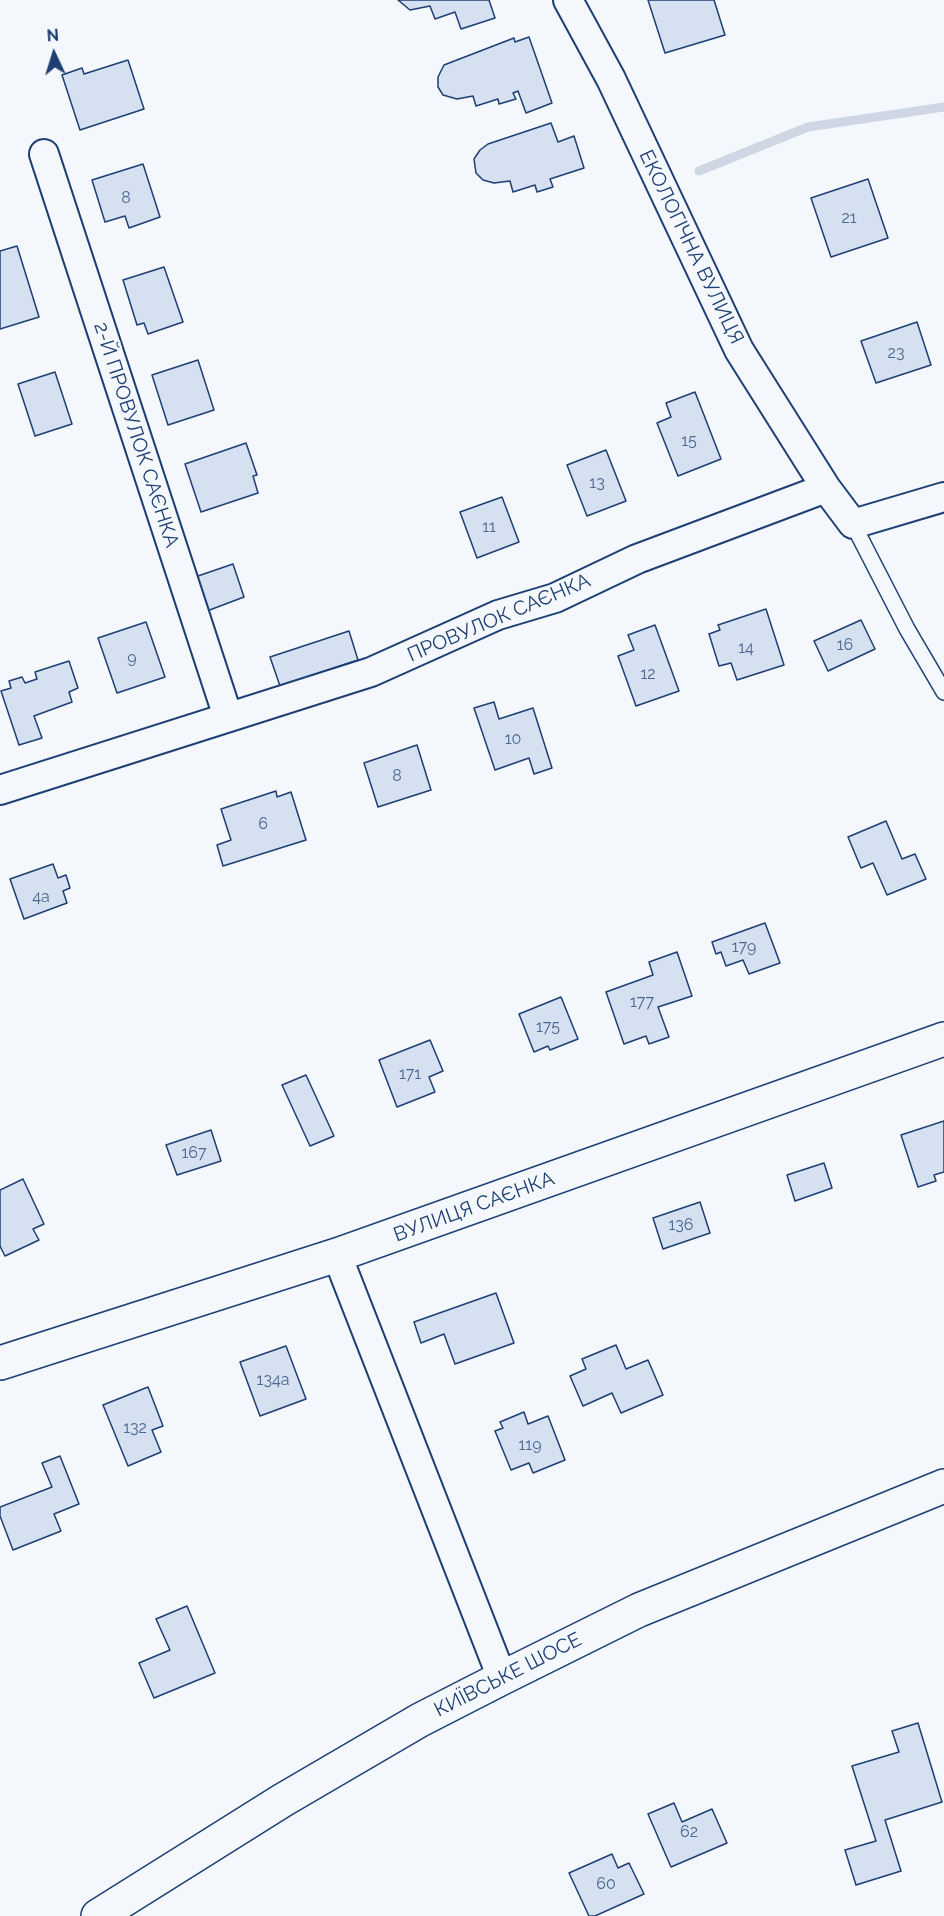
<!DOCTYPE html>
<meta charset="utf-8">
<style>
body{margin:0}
#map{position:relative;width:944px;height:1916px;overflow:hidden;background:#f4f7fb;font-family:Raleway,sans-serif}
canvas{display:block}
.north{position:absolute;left:24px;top:24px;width:60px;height:60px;-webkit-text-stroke:4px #f4f7fb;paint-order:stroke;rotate:356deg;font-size:16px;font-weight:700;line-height:24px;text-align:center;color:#1d3f73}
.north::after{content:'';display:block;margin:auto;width:21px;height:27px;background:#1d3f73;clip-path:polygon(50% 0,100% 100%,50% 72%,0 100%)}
</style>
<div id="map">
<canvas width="944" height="1916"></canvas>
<div class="north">N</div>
</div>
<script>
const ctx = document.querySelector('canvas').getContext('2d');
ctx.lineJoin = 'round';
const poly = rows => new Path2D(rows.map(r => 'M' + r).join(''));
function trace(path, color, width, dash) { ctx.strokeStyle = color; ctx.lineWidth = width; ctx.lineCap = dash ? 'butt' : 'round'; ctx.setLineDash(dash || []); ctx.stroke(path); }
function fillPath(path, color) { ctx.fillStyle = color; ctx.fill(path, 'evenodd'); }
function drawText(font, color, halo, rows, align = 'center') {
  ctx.font = font + ' Raleway,sans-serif'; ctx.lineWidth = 4.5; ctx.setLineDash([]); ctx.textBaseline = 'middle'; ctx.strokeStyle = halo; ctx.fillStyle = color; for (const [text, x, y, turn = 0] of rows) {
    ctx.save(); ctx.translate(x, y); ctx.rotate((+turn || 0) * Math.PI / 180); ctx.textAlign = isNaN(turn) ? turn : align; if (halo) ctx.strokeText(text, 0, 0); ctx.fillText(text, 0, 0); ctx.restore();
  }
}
const stream = poly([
 [699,171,808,127,944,107]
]);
const building = poly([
 [398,0,489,0,495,18,461,29,455,12,435,19,430,6,410,10,398,0],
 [648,0,714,0,725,35,665,53,648,0],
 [529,37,552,103,526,113,518,91,513,93,516,99,499,104,498,99,476,106,473,96,457,99,443,95,438,87,438,77,444,65,514,38,515,42,529,37],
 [128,60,144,109,80,130,62,75,82,68,84,74,128,60],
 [551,123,558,142,574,136,584,168,550,179,553,187,537,192,535,185,513,192,510,181,494,183,483,180,476,173,474,159,480,150,488,144,551,123],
 [143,164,160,217,129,228,125,216,105,222,92,180,143,164],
 [868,179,888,238,831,257,811,198,868,179],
 [17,246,39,317,0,329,0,251,17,246],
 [164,267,183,322,148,334,144,323,137,325,123,280,164,267],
 [917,322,931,365,876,383,861,341,917,322],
 [198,360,214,410,168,425,152,375,198,360],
 [55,372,72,424,35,436,18,384,55,372],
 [695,392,721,459,678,476,657,423,671,417,666,403,695,392],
 [246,443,257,475,253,476,258,493,201,512,185,464,246,443],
 [606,450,626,501,587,516,567,465,606,450],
 [502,497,519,542,477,558,460,512,502,497],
 [233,564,244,597,207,611,195,577,233,564],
 [766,609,784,665,737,680,731,663,719,666,709,634,720,630,718,625,766,609],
 [861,620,875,649,828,671,814,641,861,620],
 [146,622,165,677,117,693,98,638,146,622],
 [655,625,679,691,636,706,618,656,634,650,628,635,655,625],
 [349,631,358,660,280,686,270,657,349,631],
 [69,661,78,688,69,692,72,702,34,716,42,738,19,745,1,691,11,688,9,681,22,677,25,683,37,679,35,672,69,661],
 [494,702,499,719,533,708,552,768,534,774,529,758,495,770,474,708,494,702],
 [417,745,431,790,378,807,364,763,417,745],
 [276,791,277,797,291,792,306,840,223,866,217,845,231,840,221,809,276,791],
 [886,821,902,859,915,854,926,879,887,895,873,863,861,868,848,837,886,821],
 [53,864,58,878,66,875,70,888,63,891,67,903,24,919,10,879,53,864],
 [765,923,780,963,749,974,743,960,726,966,721,952,716,954,712,942,765,923],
 [677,952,692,996,658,1007,669,1037,649,1044,646,1036,624,1044,606,992,653,975,649,962,677,952],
 [561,997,578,1039,550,1050,548,1046,534,1052,519,1014,561,997],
 [430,1040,443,1071,429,1077,435,1092,397,1107,379,1060,430,1040],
 [306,1075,334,1136,310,1146,282,1085,306,1075],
 [944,1121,944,1172,934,1175,936,1181,918,1187,901,1135,944,1121],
 [211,1130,221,1161,177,1175,166,1145,211,1130],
 [824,1163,832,1188,795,1201,787,1175,824,1163],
 [23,1179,44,1224,33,1229,39,1240,5,1256,0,1246,0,1190,23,1179],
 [700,1202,710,1233,663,1249,653,1218,700,1202],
 [496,1293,514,1343,455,1364,444,1334,421,1343,414,1322,496,1293],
 [616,1345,626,1369,648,1360,663,1395,621,1413,612,1393,583,1406,570,1376,586,1369,582,1359,616,1345],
 [286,1346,306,1399,260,1416,240,1362,286,1346],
 [148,1387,163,1426,152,1430,161,1452,128,1466,103,1405,148,1387],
 [524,1412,528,1424,548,1416,565,1460,533,1473,529,1463,511,1470,495,1431,503,1428,500,1422,524,1412],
 [60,1456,79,1504,54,1514,61,1531,13,1550,0,1516,0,1507,52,1487,42,1463,60,1456],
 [187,1606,215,1673,154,1698,139,1663,170,1650,156,1619,187,1606],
 [918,1723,942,1802,885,1820,901,1871,856,1885,845,1850,876,1841,852,1766,899,1752,892,1731,918,1723],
 [674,1803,682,1822,712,1809,727,1843,671,1867,648,1814,674,1803],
 [612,1854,618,1868,629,1863,644,1894,595,1916,589,1916,569,1873,612,1854]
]);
const service = poly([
 [853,524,907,629,944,692]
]);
const minor = poly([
 [568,0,611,79,739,350,826,488],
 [44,154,228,717],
 [0,790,371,672,498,615,555,598,637,559,826,488,853,524,944,497],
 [337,1255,502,1678]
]);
const tertiary = poly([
 [0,1363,337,1255,944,1039]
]);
const primary = poly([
 [98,1916,283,1800,420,1720,502,1678,639,1610,944,1486]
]);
const numberNames = [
 ["8",126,198],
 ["21",849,218],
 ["23",896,353],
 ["15",689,441],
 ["13",597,483],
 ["11",489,527],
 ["16",845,645],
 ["14",746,648],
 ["9",132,658],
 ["12",648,674],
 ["10",513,739],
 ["8",397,776],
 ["6",263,824],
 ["4а",41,897],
 ["179",744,947],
 ["177",642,1002],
 ["175",548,1027],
 ["171",410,1074],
 ["167",194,1153],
 ["136",681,1225],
 ["134а",273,1380],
 ["132",135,1428],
 ["119",530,1445],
 ["62",689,1832],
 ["60",606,1884]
];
const streetNames = [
 ["ЕКОЛОГІЧНА ВУЛИЦЯ",691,247,64],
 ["2-Й ПРОВУЛОК САЄНКА",136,435,72],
 ["ПРОВУЛОК САЄНКА",499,618,-23],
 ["ВУЛИЦЯ САЄНКА",474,1207,-20],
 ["КИЇВСЬКЕ ШОСЕ",508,1675,-27]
];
trace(stream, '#cfd7e4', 9);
fillPath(building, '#d5e0f0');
trace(building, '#1d3f73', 1.5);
trace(service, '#1d3f73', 18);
trace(minor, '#1d3f73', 32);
trace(tertiary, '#1d3f73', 36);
trace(primary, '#1d3f73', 36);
trace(service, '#f4f7fb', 15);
trace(minor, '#f4f7fb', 28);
trace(tertiary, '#f4f7fb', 33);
trace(primary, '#f4f7fb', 33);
drawText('16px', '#4b6792', null, numberNames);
drawText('20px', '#1d3f73', '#f4f7fb', streetNames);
</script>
